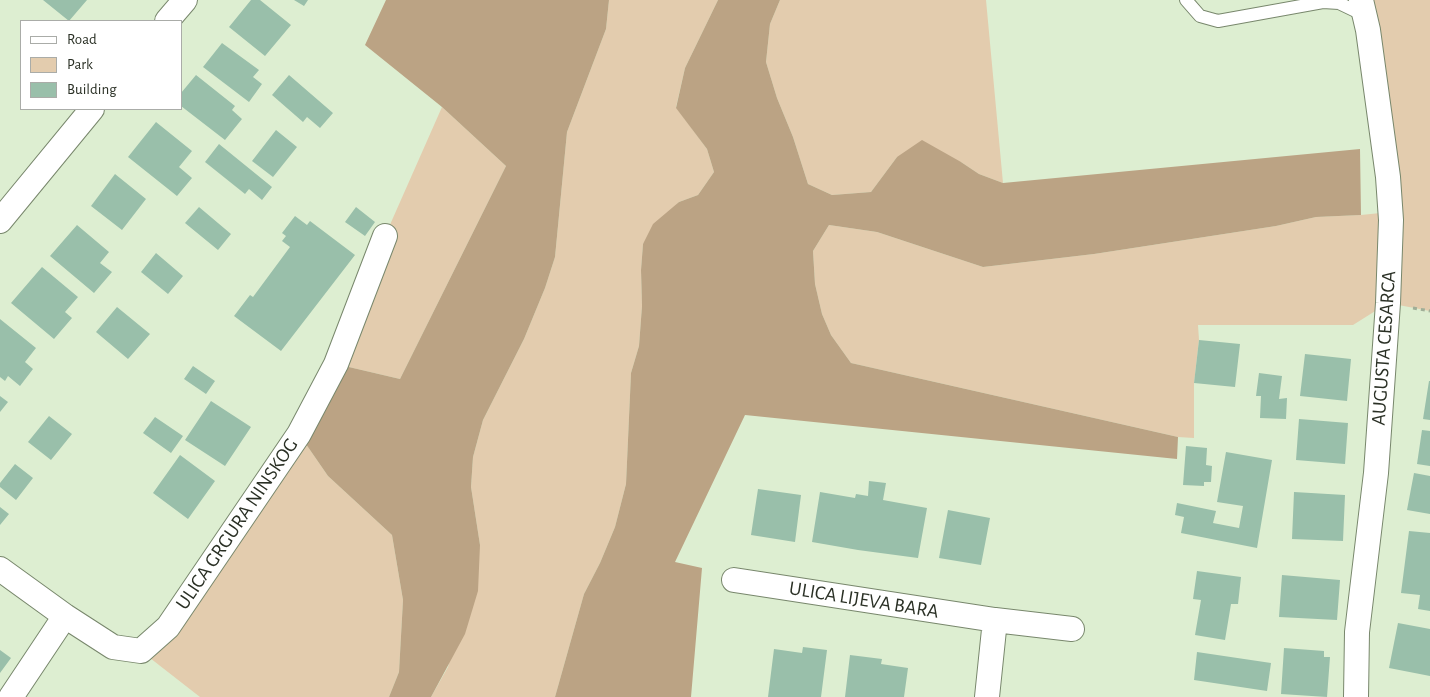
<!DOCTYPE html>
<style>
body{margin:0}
#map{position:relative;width:1430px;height:697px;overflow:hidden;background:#ddeed1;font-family:"Alegreya Sans",sans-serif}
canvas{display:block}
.legend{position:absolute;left:20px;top:20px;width:162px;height:90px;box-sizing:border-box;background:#fff;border:1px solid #aaaca8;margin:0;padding:6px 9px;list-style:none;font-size:15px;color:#2a3025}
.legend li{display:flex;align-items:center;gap:10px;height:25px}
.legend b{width:25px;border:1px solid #aaaca8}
</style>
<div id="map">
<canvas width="1430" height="697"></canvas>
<ul class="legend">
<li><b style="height:6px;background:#fff"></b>Road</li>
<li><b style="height:14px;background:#e3ccae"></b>Park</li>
<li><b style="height:14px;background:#99bfaa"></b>Building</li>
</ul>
</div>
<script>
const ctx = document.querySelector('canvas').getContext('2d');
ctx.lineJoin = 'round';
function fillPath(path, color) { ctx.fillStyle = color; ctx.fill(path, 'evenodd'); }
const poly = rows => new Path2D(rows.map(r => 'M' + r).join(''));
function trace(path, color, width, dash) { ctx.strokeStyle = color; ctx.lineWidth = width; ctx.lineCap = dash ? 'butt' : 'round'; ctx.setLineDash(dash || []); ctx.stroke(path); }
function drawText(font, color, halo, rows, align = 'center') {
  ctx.font = font + ' "Alegreya Sans",sans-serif'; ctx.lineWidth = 4; ctx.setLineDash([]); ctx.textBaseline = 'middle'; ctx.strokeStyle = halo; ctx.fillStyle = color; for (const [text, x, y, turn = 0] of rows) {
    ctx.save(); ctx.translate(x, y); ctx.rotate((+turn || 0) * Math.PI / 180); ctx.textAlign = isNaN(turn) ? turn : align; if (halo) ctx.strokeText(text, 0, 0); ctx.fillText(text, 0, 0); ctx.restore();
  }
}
const green = poly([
 [609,0,718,0,685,68,676,107,707,149,714,172,698,195,679,202,643,244,641,270,642,306,639,346,631,373,626,484,615,527,600,563,584,594,555,697,431,697,448,667,480,545,471,487,473,457,483,420,524,339,545,288,555,257,567,132,606,29],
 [780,0,986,0,1003,183,979,174,961,162,897,157,871,192,832,195,808,184,793,137,777,98,766,62,770,24],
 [1361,0,1430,0,1430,311,1388,303,1353,325,1198,325,1199,340,1194,383,1194,438,1178,437,851,363,831,335,822,314,815,284,813,251,829,225,877,232,983,267,1094,254,1276,226,1316,217,1361,215,1390,212],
 [442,107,506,166,400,379,336,364,385,236],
 [299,434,328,476,392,535,403,600,399,672,389,697,200,697,141,651]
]);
const forest = poly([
 [386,0,609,0,606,29,567,132,555,257,545,288,524,339,483,420,473,457,471,487,480,545,478,591,465,634,431,697,389,697,399,672,403,600,392,535,328,476,299,434,336,364,400,379,506,166,442,107,365,45],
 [718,0,780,0,770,24,766,62,777,98,793,137,808,184,832,195,871,192,897,157,922,140,961,162,979,174,1003,183,1360,149,1361,215,1316,217,1276,226,1094,254,983,267,877,232,829,225,813,251,815,284,822,314,831,335,851,363,1178,437,1177,459,745,415,675,562,702,568,691,697,555,697,584,594,600,563,615,527,626,484,631,373,639,346,642,306,641,270,643,244,653,224,679,202,698,195,714,172,707,149,676,108,685,68]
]);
const building = poly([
 [43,0,87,0,69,21],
 [251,0,260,0,291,25,265,56,229,27],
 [294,0,308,0,304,6],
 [222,43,259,70,253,77,262,84,249,102,203,67],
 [196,75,235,106,232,110,242,119,225,140,181,106,181,93],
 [289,75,333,113,320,128,307,117,303,122,272,95],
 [156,122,192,151,179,167,192,178,177,196,128,157],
 [276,130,297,147,273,177,252,161],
 [219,144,272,187,262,200,249,189,245,194,205,162],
 [115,174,146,199,122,230,91,206],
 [199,207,231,234,218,250,185,223],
 [356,207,375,222,365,236,345,222],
 [295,216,307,225,310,221,355,255,281,351,234,316,250,295,253,297,290,247,282,241,286,236,282,233],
 [77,225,109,252,100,263,112,272,94,293,50,256],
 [156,253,183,276,168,294,141,272],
 [42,267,78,297,65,312,72,318,54,339,11,303],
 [117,307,150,334,128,359,96,332],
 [0,319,36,348,25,362,33,369,20,386,8,376,5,381,0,377],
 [1199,340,1240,344,1235,387,1194,383],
 [1305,354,1351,359,1347,401,1300,396],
 [193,366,215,381,206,394,184,379],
 [1259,373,1282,376,1279,399,1287,398,1286,419,1260,418,1261,396,1256,396],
 [1429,381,1430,381,1430,420,1423,419],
 [0,396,8,402,0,412],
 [211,401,251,427,225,466,185,440],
 [49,416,72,434,51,460,28,442],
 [155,417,183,436,171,453,143,433],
 [1299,419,1348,423,1345,464,1296,460],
 [1422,430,1430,431,1430,466,1417,464],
 [1186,446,1207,448,1206,465,1212,466,1211,482,1204,482,1204,486,1183,485],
 [1226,452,1272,460,1257,548,1181,533,1184,517,1175,515,1177,503,1216,511,1213,523,1239,528,1243,506,1217,502],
 [180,455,215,481,188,519,153,493],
 [15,464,33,478,16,500,0,487,0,483],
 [1414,473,1430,476,1430,514,1407,510],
 [869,481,886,483,883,500,927,508,918,558,858,550,812,542,820,492,855,498,856,494,868,496],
 [758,489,801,495,795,542,751,535],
 [1294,492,1345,495,1343,541,1292,539],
 [0,507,9,514,0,525],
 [948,510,990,518,981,565,939,558],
 [1409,531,1430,533,1430,611,1418,609,1420,595,1401,593],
 [1197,571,1241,577,1238,604,1231,604,1225,640,1195,635,1201,600,1193,599],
 [1282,575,1340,580,1337,620,1279,617],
 [1398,623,1430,629,1430,676,1389,668],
 [803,647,827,650,821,697,768,697,774,649,802,653],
 [1284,648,1324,651,1324,657,1330,657,1327,697,1281,694],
 [0,650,11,658,0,673],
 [1197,652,1271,663,1267,691,1194,680],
 [850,655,882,659,881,664,908,668,904,697,845,697]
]);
const path = poly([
 [1413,308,1430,311]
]);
const service = poly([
 [1186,0,1200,16,1218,21,1323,2,1339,3,1364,15]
]);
const minor = poly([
 [167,21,185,0],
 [0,221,92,109],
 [0,569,65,616,113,647,141,651,168,627,299,434,336,364,385,236],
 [734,580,995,620,1072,629],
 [11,697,65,616],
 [987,697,995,620],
 [1356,697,1357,632,1376,473,1388,303,1391,220,1388,177,1368,30,1361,0]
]);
const streetNames = [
 ["AUGUSTA CESARCA",1384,348,-86],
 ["ULICA GRGURA NINSKOG",237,524,-56],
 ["ULICA LIJEVA BARA",864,600,9]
];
fillPath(green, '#e3ccae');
fillPath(forest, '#bba384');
fillPath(building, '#99bfaa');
trace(service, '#78876c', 14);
trace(minor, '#78876c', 26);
trace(path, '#a0ae97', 3, [4, 4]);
trace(service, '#fff', 12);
trace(minor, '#fff', 24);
drawText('20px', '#2a3025', '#fff', streetNames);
</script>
